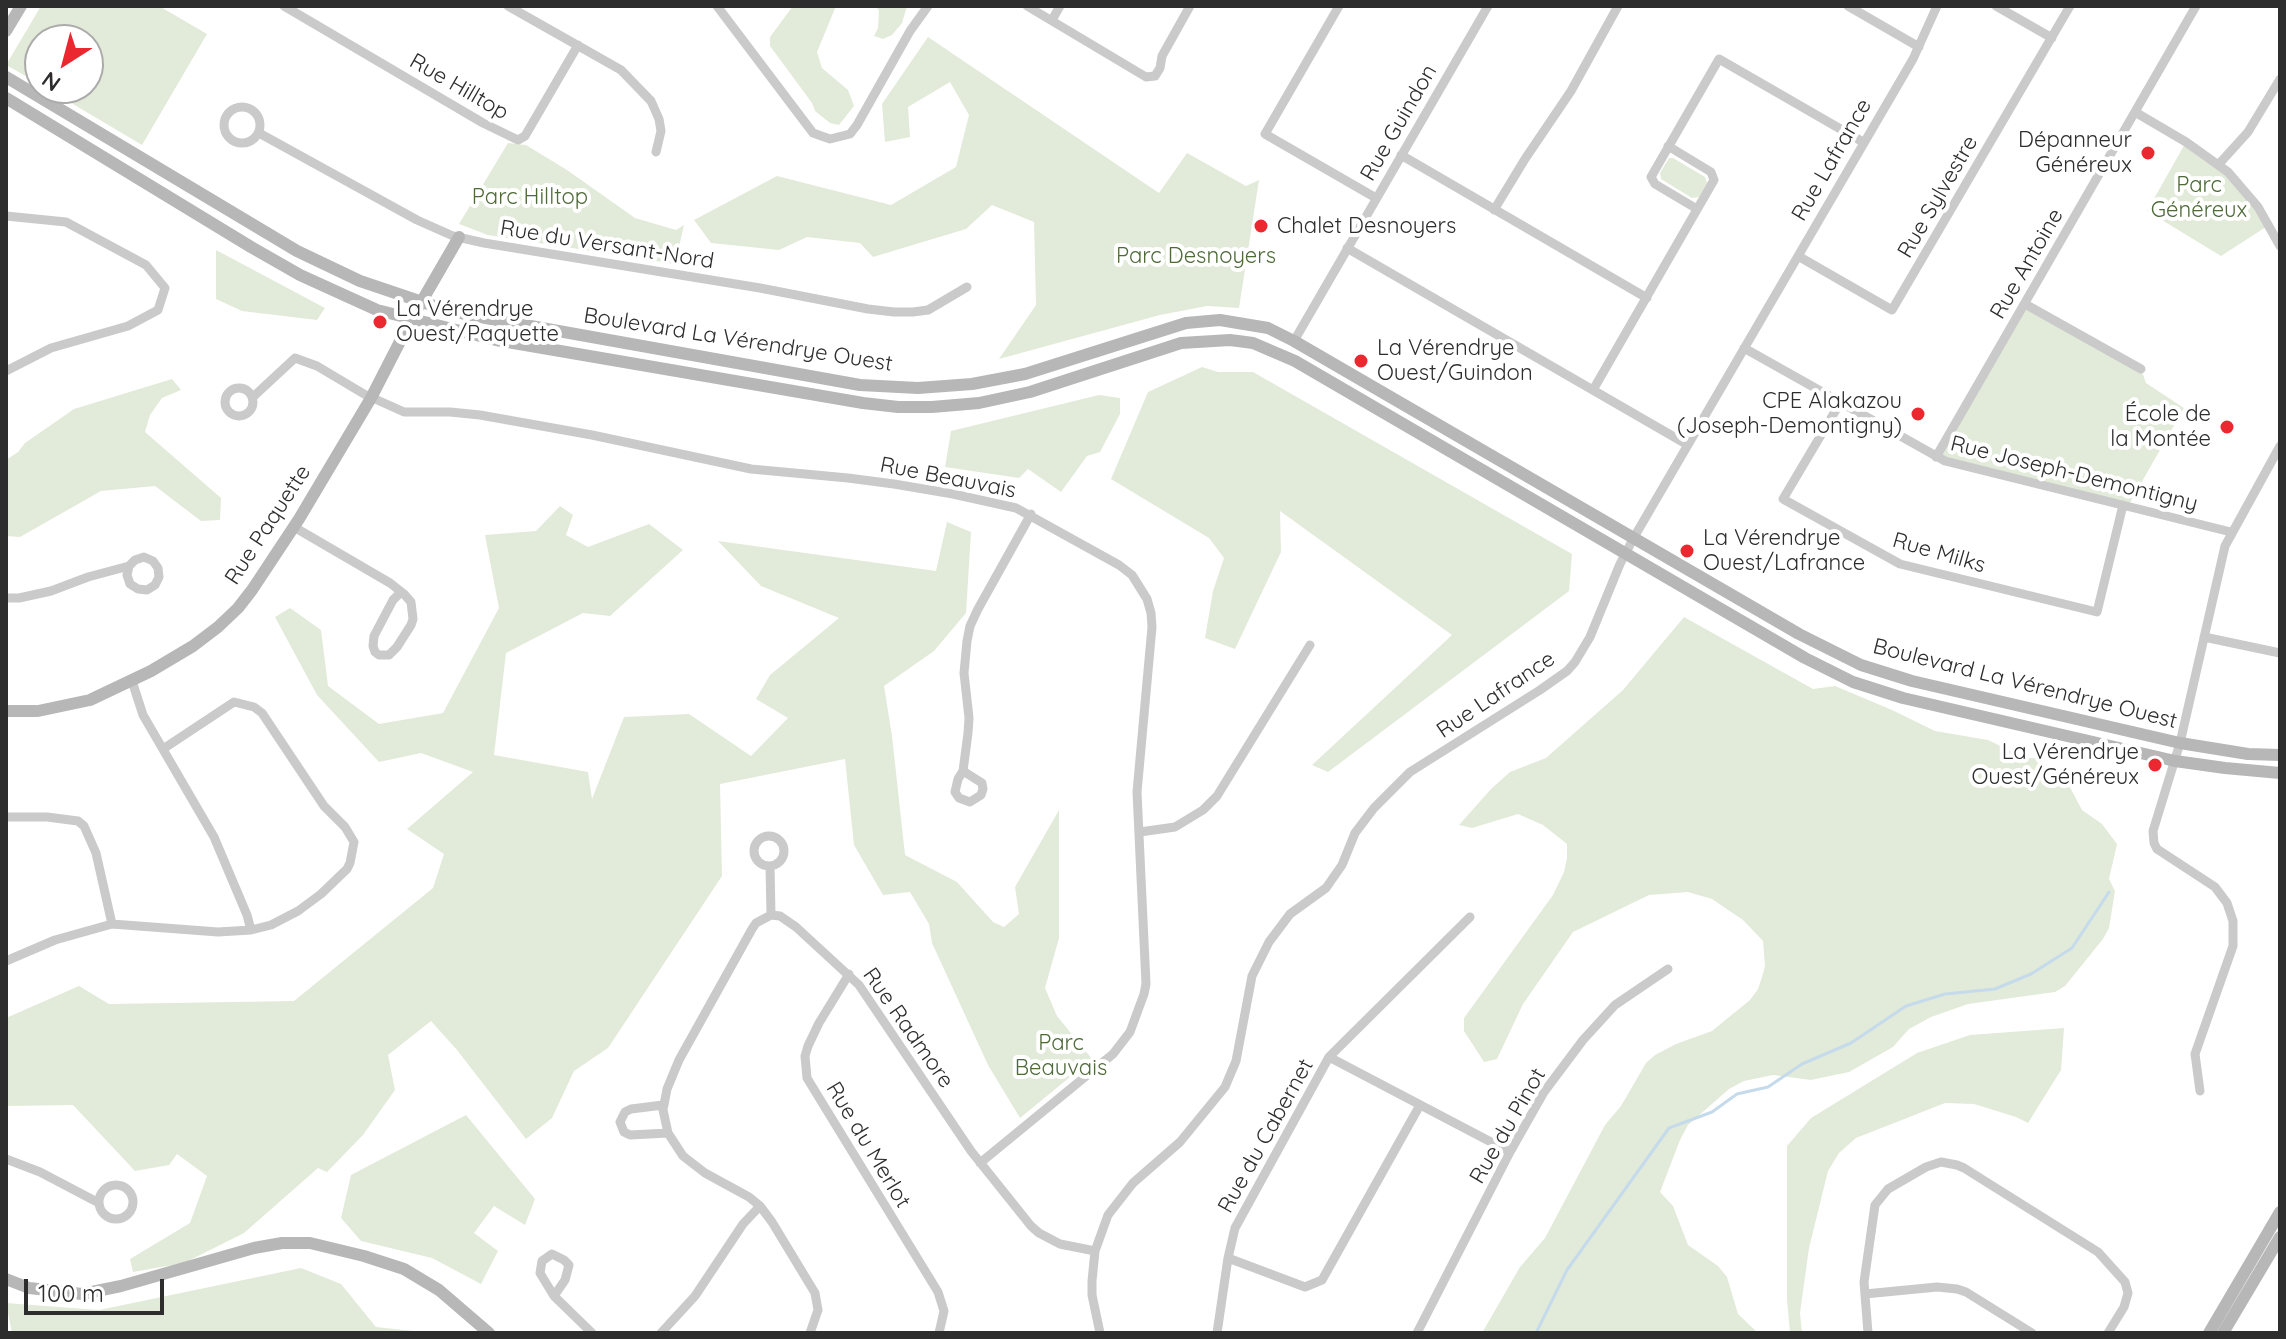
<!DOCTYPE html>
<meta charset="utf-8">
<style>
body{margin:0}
#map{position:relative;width:2286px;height:1339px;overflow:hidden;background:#fff;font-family:Quicksand,sans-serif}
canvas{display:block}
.frame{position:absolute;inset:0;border:8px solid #2d2d2d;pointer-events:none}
.north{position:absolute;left:24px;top:24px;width:80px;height:80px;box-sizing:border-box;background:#fff;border:2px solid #ababab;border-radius:50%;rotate:216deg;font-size:22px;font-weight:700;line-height:32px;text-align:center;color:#2d2d2d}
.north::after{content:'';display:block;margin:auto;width:28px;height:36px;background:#eb2830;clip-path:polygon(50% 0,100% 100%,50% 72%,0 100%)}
.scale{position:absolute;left:24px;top:1279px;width:140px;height:36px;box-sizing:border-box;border:4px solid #2d2d2d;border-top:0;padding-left:10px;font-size:24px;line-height:28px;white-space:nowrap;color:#2d2d2d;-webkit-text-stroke:6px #fff;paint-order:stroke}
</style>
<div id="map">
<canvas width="2286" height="1339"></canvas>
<div class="frame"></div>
<div class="north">N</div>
<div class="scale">100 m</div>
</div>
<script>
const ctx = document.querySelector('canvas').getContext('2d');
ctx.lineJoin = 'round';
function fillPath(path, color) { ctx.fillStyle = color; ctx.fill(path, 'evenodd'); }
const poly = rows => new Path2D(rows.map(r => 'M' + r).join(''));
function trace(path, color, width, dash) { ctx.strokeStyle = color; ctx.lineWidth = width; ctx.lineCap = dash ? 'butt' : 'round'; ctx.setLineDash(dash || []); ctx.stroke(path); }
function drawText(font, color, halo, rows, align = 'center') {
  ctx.font = font + ' Quicksand,sans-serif'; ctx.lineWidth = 8; ctx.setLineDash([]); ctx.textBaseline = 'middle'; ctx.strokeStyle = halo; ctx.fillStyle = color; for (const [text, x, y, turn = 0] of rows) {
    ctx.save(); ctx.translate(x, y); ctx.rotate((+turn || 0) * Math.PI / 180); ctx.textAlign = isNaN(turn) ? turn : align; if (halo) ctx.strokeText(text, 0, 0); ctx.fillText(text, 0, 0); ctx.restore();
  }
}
const green = poly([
 [41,6,159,6,207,34,142,145,46,88,88,88,88,40,40,40,40,84,6,65],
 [793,6,836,6,817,52,822,68,848,90,854,106,839,125,830,123,815,111,812,103,770,46,770,37],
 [876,6,907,6,902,23,892,35,883,39,874,36,878,28,879,11],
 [928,37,1159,193,1187,153,1246,186,1259,180,1239,308,1207,306,1160,315,999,359,1036,305,1034,222,992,205,966,229,873,257,860,243,807,237,779,250,711,243,694,220,777,176,891,205,956,167,969,115,950,82,908,107,910,137,885,142,882,104],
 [2186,142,2209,156,2269,225,2221,256,2147,211],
 [508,143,526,145,567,170,635,218,676,230,684,225,675,264,488,235,459,224],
 [1669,158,1673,158,1705,177,1707,183,1699,197,1692,198,1661,179,1660,173],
 [216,250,325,308,317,320,242,311,216,299],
 [2025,304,2141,369,2146,383,2184,408,2128,506,1936,457],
 [1202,367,1218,372,1253,372,1572,554,1569,591,1328,772,1312,765,1452,635,1280,511,1281,552,1235,649,1205,638,1213,591,1224,558,1209,538,1111,479,1148,392],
 [172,379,181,390,162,398,150,415,145,432,221,498,220,520,201,521,155,486,101,491,20,537,6,536,6,460,18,452,25,443,74,409],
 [1099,395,1120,398,1120,414,1100,452,1087,456,1061,492,1028,469,1019,478,945,467,951,431],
 [560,506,573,515,566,535,588,547,649,524,683,550,610,616,583,613,506,653,494,755,588,772,592,799,624,717,689,714,751,756,788,718,756,699,770,675,839,618,761,586,718,541,936,571,947,522,971,532,966,613,934,651,884,686,892,736,905,855,957,882,993,922,1004,927,1019,914,1015,887,1059,810,1059,938,1045,988,1057,1016,1092,1059,1020,1118,988,1065,932,943,929,924,910,892,883,895,854,845,845,759,720,784,722,876,608,1048,574,1071,552,1118,526,1139,457,1050,431,1021,388,1055,395,1090,363,1135,327,1172,318,1168,244,1233,184,1263,133,1272,130,1259,190,1223,207,1176,177,1154,169,1165,135,1171,73,1105,6,1106,6,1018,79,986,109,1004,294,1001,433,888,444,854,407,829,473,772,421,753,379,762,317,695,275,617,290,608,321,630,328,686,379,724,443,713,499,608,485,535,536,531],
 [1684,617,1813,689,1835,686,1892,710,1935,731,1988,740,2025,758,2036,758,2056,771,2065,778,2082,810,2102,824,2117,844,2109,879,2115,891,2109,928,2103,939,2065,986,2055,992,1968,1004,1931,1017,1909,1029,1893,1047,1849,1072,1811,1080,1773,1075,1744,1081,1729,1089,1688,1125,1680,1140,1660,1192,1673,1206,1688,1245,1718,1266,1727,1277,1738,1314,1758,1333,1482,1333,1520,1267,1545,1238,1605,1125,1621,1106,1646,1063,1655,1055,1676,1044,1712,1031,1750,1000,1758,989,1762,977,1765,966,1763,941,1743,920,1712,899,1688,892,1649,895,1573,932,1523,1004,1497,1059,1484,1062,1464,1031,1464,1018,1553,895,1564,872,1567,858,1567,844,1543,825,1518,814,1472,828,1459,825,1491,789,1510,772,1546,758,1623,690],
 [2064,1028,2061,1070,2028,1123,2016,1117,1974,1104,1945,1103,1856,1138,1839,1153,1828,1171,1809,1248,1800,1313,1802,1333,1790,1333,1787,1299,1787,1146,1811,1118,1917,1053,1970,1035],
 [466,1115,535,1199,525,1225,494,1206,474,1233,498,1251,481,1284,432,1258,361,1241,341,1218,351,1175],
 [301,1268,341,1284,376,1327,432,1333,12,1333,6,1303,99,1310]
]);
const stream = poly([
 [1536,1333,1567,1270,1669,1128,1712,1112,1737,1094,1768,1087,1802,1064,1851,1043,1906,1006,1945,994,1995,989,2031,974,2072,948,2109,892]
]);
const street = poly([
 [284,6,483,123,518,140,525,136,578,45],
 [508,6,621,70,651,101,659,119,661,131,656,152],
 [717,6,813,133,830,139,850,134,857,125,910,31,928,6],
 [1027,6,1146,77,1155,76,1160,68,1162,56,1190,6],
 [1339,6,1265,134,1376,198],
 [1848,6,1919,47],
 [1996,6,2052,38],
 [1052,20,1060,6],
 '224 125a18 18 0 1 1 36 0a18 18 0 1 1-36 0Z',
 [2135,112,2186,142,2228,172,2258,207,2280,246],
 [259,133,417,220,453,236,484,243,760,288,868,309,894,312,913,312,928,310,967,287],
 [1401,155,1647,298],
 [2219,164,2248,132,2280,79],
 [1697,209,1655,184,1651,177,1719,59,1863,142],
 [1494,210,1525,159,1571,91,1618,6],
 [6,216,66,222,146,265,165,288,158,310,128,326,51,348,6,371],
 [1347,248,1688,445],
 [1798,256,1892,310,2070,6],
 [2025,304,2141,369],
 [1294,341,1488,6],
 [1744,348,1945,461,2231,532],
 '225 402a14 14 0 1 1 28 0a14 14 0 1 1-28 0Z',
 [1593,390,1714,180,1711,172,1668,146],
 [253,397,295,358,317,366,364,394,404,412,450,412,480,415,592,435,751,469,848,478,894,484,953,494,1016,508,1119,565,1132,575,1147,599,1151,613,1152,627,1137,792,1146,984,1144,994,1130,1032,1113,1054,980,1163],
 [1840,403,1783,499,1900,564,2097,612,2123,505],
 [1936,457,2196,6],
 [294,527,390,583,404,594,411,602,413,619,411,625,397,647,389,655,379,655,375,652,373,646,374,636,393,600,401,592],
 [6,598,19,598,51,591,88,577,129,566,135,560,144,557,153,561,158,568,159,577,155,585,147,590,138,589,130,584,127,575,129,566],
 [2204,637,2280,653],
 [132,681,143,715,214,837,247,915,251,930],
 [963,771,982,783,983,789,981,795,970,802,959,798,955,792,958,779,963,771,968,733,969,718,964,673,967,641,970,626,978,609,1031,514],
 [6,817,47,817,78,821,84,826,96,853,112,924],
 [1140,832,1175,827,1203,810,1217,796,1310,645],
 '754 851a15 15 0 1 1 30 0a15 15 0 1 1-30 0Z',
 [770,866,771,915],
 [6,961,55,940,112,924,218,932,251,930,271,925,298,911,321,894,347,869,350,863,354,842,345,827,324,806,262,713,254,707,234,702,163,749],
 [849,974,819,1023,808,1046,805,1056,807,1078,938,1292,944,1311,939,1333],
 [1329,1057,1510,1152],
 [2200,1091,2195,1054,2233,946,2233,921,2227,903,2215,887,2157,849,2154,843,2153,831,2180,743,2225,546,2280,446],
 [663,1105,631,1109,625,1112,620,1122,624,1132,630,1135,668,1133],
 [6,1159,40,1172,99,1203],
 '99 1202a17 17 0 1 1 34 0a17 17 0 1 1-34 0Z',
 [1228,1258,1305,1287,1322,1280,1420,1105],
 [1865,1294,1937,1287,1957,1289,1966,1292,2032,1333],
 [554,1296,565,1280,569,1265,564,1260,552,1254,542,1261,540,1273,554,1296,592,1333],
 [661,1333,695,1296,743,1224,760,1206],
 [810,1333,818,1310,815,1293,772,1222,760,1206,749,1197,705,1173,683,1156,668,1133,663,1110,667,1089,679,1060,752,929,756,923,771,915,780,916,796,927,859,985,971,1151,1031,1226,1039,1233,1060,1244,1095,1251],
 [1100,1333,1092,1295,1092,1281,1095,1251,1108,1215,1133,1183,1180,1142,1225,1087,1236,1061,1252,976,1269,942,1290,914,1326,888,1342,865,1355,833,1374,808,1410,772,1540,690,1567,671,1575,662,1590,637,1620,564,1633,539,1913,59,1937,6],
 [1217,1333,1228,1258,1235,1228,1329,1057,1470,917],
 [1417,1333,1510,1152,1544,1092,1583,1040,1615,1005,1668,969],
 [1868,1333,1864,1282,1875,1205,1888,1189,1926,1167,1941,1162,1957,1165,1964,1168,2098,1252,2125,1282,2128,1293,2124,1307,2108,1333]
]);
const secondary = poly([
 [6,31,21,6],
 [6,77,297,251,360,281,443,309,469,315,860,385,918,388,972,384,1025,374,1186,323,1220,320,1268,328,1294,341,1799,634,1861,665,1912,681,2180,743,2248,754,2280,755],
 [6,98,251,247,300,275,377,310,496,340,863,403,898,407,932,407,979,403,1030,392,1181,343,1230,340,1253,343,1295,361,1805,658,1853,682,1903,698,2175,761,2225,768,2280,773],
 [6,711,38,711,90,700,151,671,193,646,218,627,238,608,252,590,299,519,371,398,411,320,459,237],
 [6,1279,29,1288,82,1294,121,1286,254,1248,282,1243,310,1243,364,1256,404,1269,439,1290,489,1333],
 [2209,1333,2280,1212],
 [2223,1333,2280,1237]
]);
const markers = [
 [2148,153,8,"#eb2830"],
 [1261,226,8,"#eb2830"],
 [380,322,8,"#eb2830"],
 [1361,361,8,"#eb2830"],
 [1918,414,8,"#eb2830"],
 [2227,427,8,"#eb2830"],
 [1687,551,8,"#eb2830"],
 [2155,765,8,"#eb2830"]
];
const streetNames = [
 ["Rue Hilltop",459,87,30],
 ["Rue Guindon",1399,123,-60],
 ["Rue Lafrance",1832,160,-60],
 ["Rue Sylvestre",1938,197,-60],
 ["Rue du Versant-Nord",607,245,9],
 ["Rue Antoine",2027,264,-60],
 ["Boulevard La Vérendrye Ouest",738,340,9],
 ["Rue Joseph-Demontigny",2074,474,14],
 ["Rue Beauvais",948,478,11],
 ["Rue Paquette",268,525,-57],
 ["Rue Milks",1939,553,16],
 ["Boulevard La Vérendrye Ouest",2025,684,14],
 ["Rue Lafrance",1496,695,-34],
 ["Rue Radmore",908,1028,55],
 ["Rue du Pinot",1508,1126,-60],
 ["Rue du Cabernet",1266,1136,-61],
 ["Rue du Merlot",868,1145,59]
];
const poiNames = [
 ["Dépanneur",2132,140],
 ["Généreux",2132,165],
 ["Chalet Desnoyers",1277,226,"left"],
 ["La Vérendrye",396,309,"left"],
 ["Ouest/Paquette",396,334,"left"],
 ["La Vérendrye",1377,348,"left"],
 ["Ouest/Guindon",1377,373,"left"],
 ["CPE Alakazou",1902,401],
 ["(Joseph-Demontigny)",1902,426],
 ["École de",2211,414],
 ["la Montée",2211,439],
 ["La Vérendrye",1703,538,"left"],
 ["Ouest/Lafrance",1703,563,"left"],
 ["La Vérendrye",2139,752],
 ["Ouest/Généreux",2139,777]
];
const parkNames = [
 ["Parc",2199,185],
 ["Généreux",2199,210],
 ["Parc Hilltop",530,197],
 ["Parc Desnoyers",1196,256],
 ["Parc",1061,1043],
 ["Beauvais",1061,1068]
];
fillPath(green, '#e2ebd9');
trace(stream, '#c5dbec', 3);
trace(street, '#cacaca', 9);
trace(secondary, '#b7b7b7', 12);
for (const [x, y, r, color] of markers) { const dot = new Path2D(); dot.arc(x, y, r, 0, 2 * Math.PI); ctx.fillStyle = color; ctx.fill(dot); trace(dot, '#fff', 3); }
drawText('22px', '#2d2d2d', '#fff', streetNames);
drawText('22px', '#2d2d2d', '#fff', poiNames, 'right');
drawText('22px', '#4e6a39', '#fff', parkNames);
</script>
